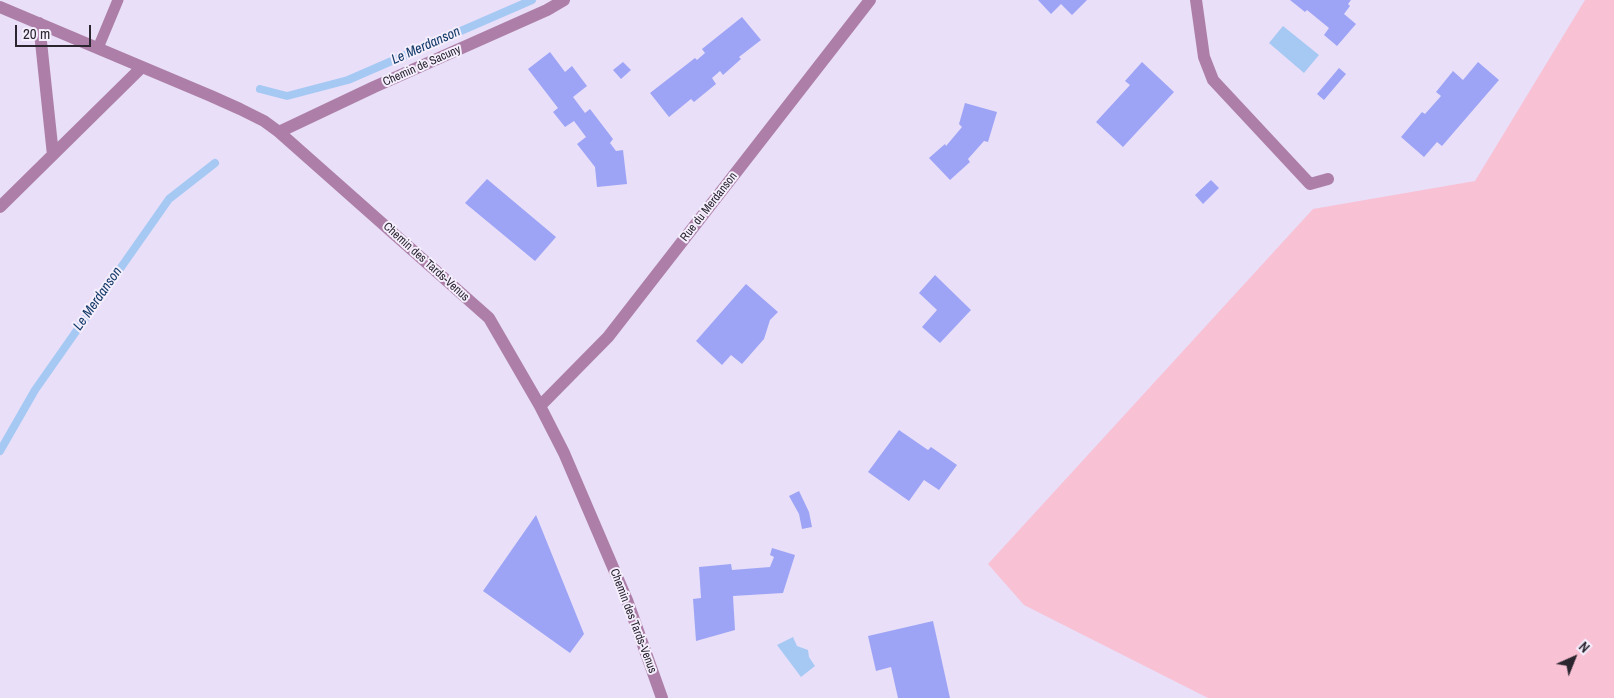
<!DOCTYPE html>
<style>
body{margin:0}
#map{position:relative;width:1614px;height:698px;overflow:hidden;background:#e9dff8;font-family:"Archivo Narrow",sans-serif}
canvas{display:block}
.north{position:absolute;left:1549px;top:633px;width:50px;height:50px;-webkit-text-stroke:4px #f4eefd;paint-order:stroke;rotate:44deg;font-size:14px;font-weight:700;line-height:20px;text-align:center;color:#2a252f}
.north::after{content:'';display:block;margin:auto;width:18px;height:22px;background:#2a252f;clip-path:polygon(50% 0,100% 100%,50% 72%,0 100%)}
.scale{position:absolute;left:15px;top:25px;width:76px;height:22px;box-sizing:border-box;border:2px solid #2a252f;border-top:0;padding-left:6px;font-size:15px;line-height:18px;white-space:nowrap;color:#2a252f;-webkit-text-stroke:4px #f4eefd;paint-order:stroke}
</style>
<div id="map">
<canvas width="1614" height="698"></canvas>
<div class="north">N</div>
<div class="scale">20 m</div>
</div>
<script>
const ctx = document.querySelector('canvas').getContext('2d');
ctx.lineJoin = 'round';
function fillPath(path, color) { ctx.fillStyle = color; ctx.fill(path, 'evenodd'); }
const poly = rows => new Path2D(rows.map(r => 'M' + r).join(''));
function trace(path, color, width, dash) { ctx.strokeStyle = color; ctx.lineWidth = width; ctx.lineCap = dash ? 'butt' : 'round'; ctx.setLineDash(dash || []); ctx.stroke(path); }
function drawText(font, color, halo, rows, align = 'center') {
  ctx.font = font + ' "Archivo Narrow",sans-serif'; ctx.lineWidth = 4; ctx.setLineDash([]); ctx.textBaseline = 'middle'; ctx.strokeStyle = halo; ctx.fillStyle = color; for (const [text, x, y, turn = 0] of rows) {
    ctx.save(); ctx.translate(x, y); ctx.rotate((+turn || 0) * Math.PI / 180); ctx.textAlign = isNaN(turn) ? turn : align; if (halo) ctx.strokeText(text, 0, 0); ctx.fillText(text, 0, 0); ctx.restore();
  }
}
const green = poly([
 [1585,0,1614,0,1614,698,1208,698,1024,605,988,564,1313,209,1475,181]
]);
const water = poly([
 [1283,26,1319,55,1304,73,1269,43],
 [793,637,797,646,808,650,809,657,815,666,801,677,777,645]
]);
const stream = poly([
 [260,89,287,96,348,80,532,0],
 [0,451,35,390,169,199,215,163]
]);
const building = poly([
 [1038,0,1087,0,1072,15,1061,4,1051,14],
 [1290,0,1351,0,1348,4,1350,6,1344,14,1356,24,1337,46,1324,35,1329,28,1307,10,1305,12],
 [742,17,761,40,739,57,741,59,723,75,720,71,712,78,716,84,694,102,691,99,669,117,650,93,695,58,697,60,705,53,702,49],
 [550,52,565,72,572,66,587,86,573,97,585,113,590,109,613,139,610,143,616,151,623,150,627,184,597,187,595,167,577,144,586,137,574,121,565,127,553,112,558,108,528,69],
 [623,62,631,70,621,79,613,70],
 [1142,62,1174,92,1123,147,1096,122,1130,85,1125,81],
 [1478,62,1499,80,1442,146,1437,142,1424,157,1401,137,1422,112,1425,114,1441,96,1436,92,1453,71,1463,80],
 [1339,68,1346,74,1324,100,1317,94],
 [965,103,997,112,988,142,984,141,968,159,970,162,950,180,929,158,945,144,946,146,962,127,959,124],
 [487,179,556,237,535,261,465,203],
 [1211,180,1219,188,1203,204,1195,195],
 [935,275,971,310,940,343,922,327,937,310,919,293],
 [746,284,778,312,770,320,764,339,742,364,731,355,722,365,696,341],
 [899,430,928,450,931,447,957,465,939,490,924,480,909,501,868,472],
 [799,491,809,512,812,527,802,529,799,514,789,496],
 [536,515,584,634,570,653,483,591],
 [772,548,795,555,783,593,733,596,735,630,696,641,693,599,701,598,699,567,731,564,732,570,770,567,774,557,770,555],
 [933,621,950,698,898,698,891,667,876,671,868,636]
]);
const lane = poly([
 [98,48,118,0]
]);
const street = poly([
 [1196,0,1204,57,1213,80,1310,184,1328,179],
 [0,7,211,96,240,109,264,121,279,132,489,318,540,406,564,453,627,600,662,698],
 [39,23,53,155],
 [279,132,374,87,547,10,564,0],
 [0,207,142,67],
 [540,406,608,337,870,0]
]);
const streetNames = [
 ["Chemin de Sacuny",422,66,-24],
 ["Rue du Merdanson",709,207,-52],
 ["Chemin des Tards-Venus",426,262,42],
 ["Chemin des Tards-Venus",633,621,69]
];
const waterNames = [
 ["Le Merdanson",426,46,-24],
 ["Le Merdanson",98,299,-55]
];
fillPath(green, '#f8c1d4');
fillPath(water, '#a6c9f4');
trace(stream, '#a6c9f4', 8);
fillPath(building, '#9da4f6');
trace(lane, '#ad7fa8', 11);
trace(street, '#ad7fa8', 12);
drawText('12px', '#2a252f', '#f4eefd', streetNames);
drawText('italic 14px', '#143b68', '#f4eefd', waterNames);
</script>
